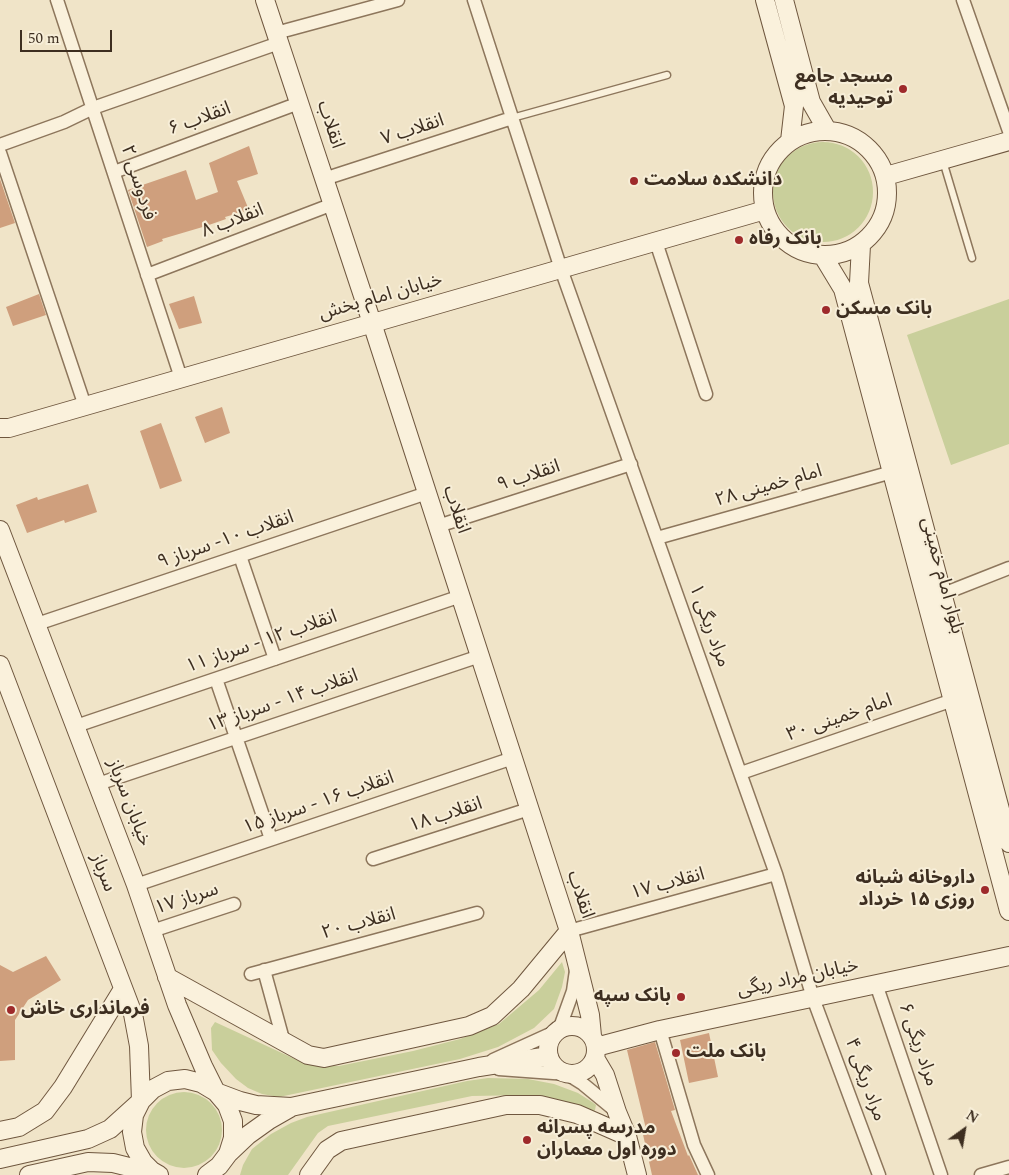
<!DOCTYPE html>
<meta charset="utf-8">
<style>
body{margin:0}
#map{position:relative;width:1009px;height:1175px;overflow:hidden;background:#f0e4c8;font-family:Spectral,serif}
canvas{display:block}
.north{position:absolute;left:939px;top:1105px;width:50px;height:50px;-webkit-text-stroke:4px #f7eed8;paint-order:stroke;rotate:32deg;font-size:14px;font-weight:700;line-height:20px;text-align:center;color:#3d2e20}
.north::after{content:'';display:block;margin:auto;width:18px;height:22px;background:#3d2e20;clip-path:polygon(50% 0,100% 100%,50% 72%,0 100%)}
.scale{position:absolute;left:20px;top:30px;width:92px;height:22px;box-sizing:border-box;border:2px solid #3d2e20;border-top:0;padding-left:6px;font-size:15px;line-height:18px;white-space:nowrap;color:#3d2e20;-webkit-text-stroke:4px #f7eed8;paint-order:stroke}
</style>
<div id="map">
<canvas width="1009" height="1175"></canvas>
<div class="north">N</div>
<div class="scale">50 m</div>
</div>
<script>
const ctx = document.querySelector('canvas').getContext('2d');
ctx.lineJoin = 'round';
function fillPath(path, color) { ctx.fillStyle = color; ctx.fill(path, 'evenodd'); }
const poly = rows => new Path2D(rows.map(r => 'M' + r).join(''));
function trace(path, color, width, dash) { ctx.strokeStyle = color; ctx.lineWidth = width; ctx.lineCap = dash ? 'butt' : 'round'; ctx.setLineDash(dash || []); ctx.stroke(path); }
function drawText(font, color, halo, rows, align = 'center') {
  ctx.font = font + ' Spectral,"Noto Sans Arabic",serif'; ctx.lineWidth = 4; ctx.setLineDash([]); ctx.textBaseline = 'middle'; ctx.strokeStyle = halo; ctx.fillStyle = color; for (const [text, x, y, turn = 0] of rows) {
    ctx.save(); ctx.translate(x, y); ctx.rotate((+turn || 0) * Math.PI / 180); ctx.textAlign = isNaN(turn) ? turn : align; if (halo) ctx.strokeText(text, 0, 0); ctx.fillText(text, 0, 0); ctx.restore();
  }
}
const green = poly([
 '773 192a50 50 0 1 1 100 0a50 50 0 1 1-100 0Z',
 [1009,299,1009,444,951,465,907,335],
 [562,962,565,972,562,987,554,1009,534,1028,498,1047,460,1059,279,1097,262,1094,248,1088,236,1079,221,1063,212,1050,211,1028,215,1022,297,1060,311,1065,339,1066,413,1051,460,1039,499,1024,539,990],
 [488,1078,528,1079,554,1084,578,1093,592,1102,596,1105,595,1110,592,1113,556,1099,530,1095,472,1096,328,1126,318,1133,288,1175,240,1175,243,1165,252,1149,271,1134,291,1123,307,1117,467,1081],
 '146 1130a38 38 0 1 1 76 0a38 38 0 1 1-76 0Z'
]);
const building = poly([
 [249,146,258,174,237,181,249,210,225,217,226,219,206,226,162,239,163,241,147,247,128,190,186,170,196,200,218,192,209,163],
 [0,179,15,223,0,228],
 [39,294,46,315,13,326,6,307],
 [194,296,202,323,179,329,169,304],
 [222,407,230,433,205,443,195,417],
 [161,423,182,481,160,489,140,431],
 [88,484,97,512,65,523,64,520,27,533,16,505,37,497,38,500],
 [46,956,61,980,28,1000,15,1020,15,1060,0,1061,0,965,13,972],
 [709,1033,718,1077,689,1083,680,1040],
 [655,1042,675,1110,671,1111,688,1156,689,1155,698,1175,652,1175,642,1130,646,1129,627,1050]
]);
const lane = poly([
 [512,118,667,75],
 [943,161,972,258]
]);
const street = poly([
 [57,0,181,378],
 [474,0,561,269,776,874,813,998,879,1175],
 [963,0,1009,131],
 [276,33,398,0],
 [0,145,64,122,93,108,279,43],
 [0,153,85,406],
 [114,172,299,103],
 [324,179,512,118],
 [656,242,706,394],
 [147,275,333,204],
 [438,526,631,464],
 [657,538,892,472],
 [240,556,275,659],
 [943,594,1009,568],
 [37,624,427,493],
 [216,679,271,839],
 [76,726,461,596],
 [741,773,953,700],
 [98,784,480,656],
 [373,859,529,809],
 [136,885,513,758],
 [152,931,234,904],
 [569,931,776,874],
 [264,970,284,1043],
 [251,974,477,913],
 [876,984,941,1175],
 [660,1030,694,1145,708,1175],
 [493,1060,559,1030,573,991,576,970],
 [499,1069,567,1074,583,1084,617,1112],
 [981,1175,1009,1167]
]);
const secondary = poly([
 [265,0,372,323,569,931,590,1015,592,1036],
 [765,0,794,106,790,141],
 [784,0,811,102,827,130],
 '763 193a62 62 0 1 1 124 0a62 62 0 1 1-124 0Z',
 [886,176,1009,141],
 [861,245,859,283,1009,843],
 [823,256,843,289,1009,911],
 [0,428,9,428,765,210],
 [0,530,136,885,177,1005,203,1066,216,1092,240,1101,256,1105,291,1107,479,1067,549,1056],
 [0,665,133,1014,139,1046,141,1101,110,1129,88,1139,0,1159],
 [167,977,308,1055,324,1058,469,1026,492,1016,521,989,569,931],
 '548 1050a24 24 0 1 1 48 0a24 24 0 1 1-48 0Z',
 [596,1047,660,1030,1009,956],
 [595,1058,605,1075,617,1112,627,1136,637,1175],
 [0,1131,19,1127,45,1111,63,1087,123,989],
 [229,1153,248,1135,269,1120,290,1108],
 [29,1175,88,1162,113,1163,153,1173],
 [159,1175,152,1171,143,1162,135,1148,132,1132,134,1115,141,1101,153,1089,168,1081,185,1079,201,1083,216,1092,227,1105,233,1121,233,1138,228,1154,219,1166,207,1175],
 [309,1175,327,1150,341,1141,506,1105,540,1105,577,1114,627,1136]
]);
const markers = [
 [903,89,5,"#9e2a2b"],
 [634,181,5,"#9e2a2b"],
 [739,240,5,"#9e2a2b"],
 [826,310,5,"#9e2a2b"],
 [985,890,5,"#9e2a2b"],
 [681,997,5,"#9e2a2b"],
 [11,1010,5,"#9e2a2b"],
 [676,1053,5,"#9e2a2b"],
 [527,1140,5,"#9e2a2b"]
];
const poiNames = [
 ["مسجد جامع",893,78,"right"],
 ["توحیدیه",893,100,"right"],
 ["دانشکده سلامت",644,181],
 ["بانک رفاه",749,240],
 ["بانک مسکن",836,310],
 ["داروخانه شبانه",975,879,"right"],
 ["روزی ۱۵ خرداد",975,901,"right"],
 ["بانک سپه",671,997,"right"],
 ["فرمانداری خاش",21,1010],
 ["بانک ملت",686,1053],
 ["مدرسه پسرانه",537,1129],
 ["دوره اول معماران",537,1151]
];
const streetNames = [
 ["انقلاب ۶",200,120,-20],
 ["انقلاب",329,125,72],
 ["انقلاب ۷",413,131,-18],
 ["فردوسی ۲",137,183,72],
 ["انقلاب ۸",233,222,-21],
 ["خیابان امام بخش",381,298,-16],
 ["انقلاب ۹",529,477,-18],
 ["امام خمینی ۲۸",769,487,-16],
 ["انقلاب",455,510,72],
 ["انقلاب ۱۰- سرباز ۹",226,541,-19],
 ["بلوار امام خمینی",941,576,75],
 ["مراد ریگی ۱",708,626,70],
 ["انقلاب ۱۲ - سرباز ۱۱",262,643,-19],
 ["انقلاب ۱۴ - سرباز ۱۳",283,702,-19],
 ["امام خمینی ۳۰",840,719,-19],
 ["خیابان سرباز",128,803,69],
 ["انقلاب ۱۶ - سرباز ۱۵",319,804,-19],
 ["انقلاب ۱۸",446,816,-18],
 ["سرباز",102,873,69],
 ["انقلاب ۱۷",668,885,-15],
 ["انقلاب",579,895,72],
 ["سرباز ۱۷",187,900,-18],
 ["انقلاب ۲۰",359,925,-15],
 ["خیابان مراد ریگی",798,979,-12],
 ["مراد ریگی ۶",917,1045,71],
 ["مراد ریگی ۴",864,1080,70]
];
fillPath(green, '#c9cf9b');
fillPath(building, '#cf9f7d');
trace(lane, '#8d765c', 9);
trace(street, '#8d765c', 15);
trace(secondary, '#6f573f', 20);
trace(lane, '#faf1dc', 6);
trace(street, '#faf1dc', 12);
trace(secondary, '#faf1dc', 18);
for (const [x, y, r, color] of markers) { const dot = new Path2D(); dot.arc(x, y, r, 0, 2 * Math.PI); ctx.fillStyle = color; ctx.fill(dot); trace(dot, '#f7eed8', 2); }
drawText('bold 19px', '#3d2e20', '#f7eed8', poiNames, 'left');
drawText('19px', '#3d2e20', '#f7eed8', streetNames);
</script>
